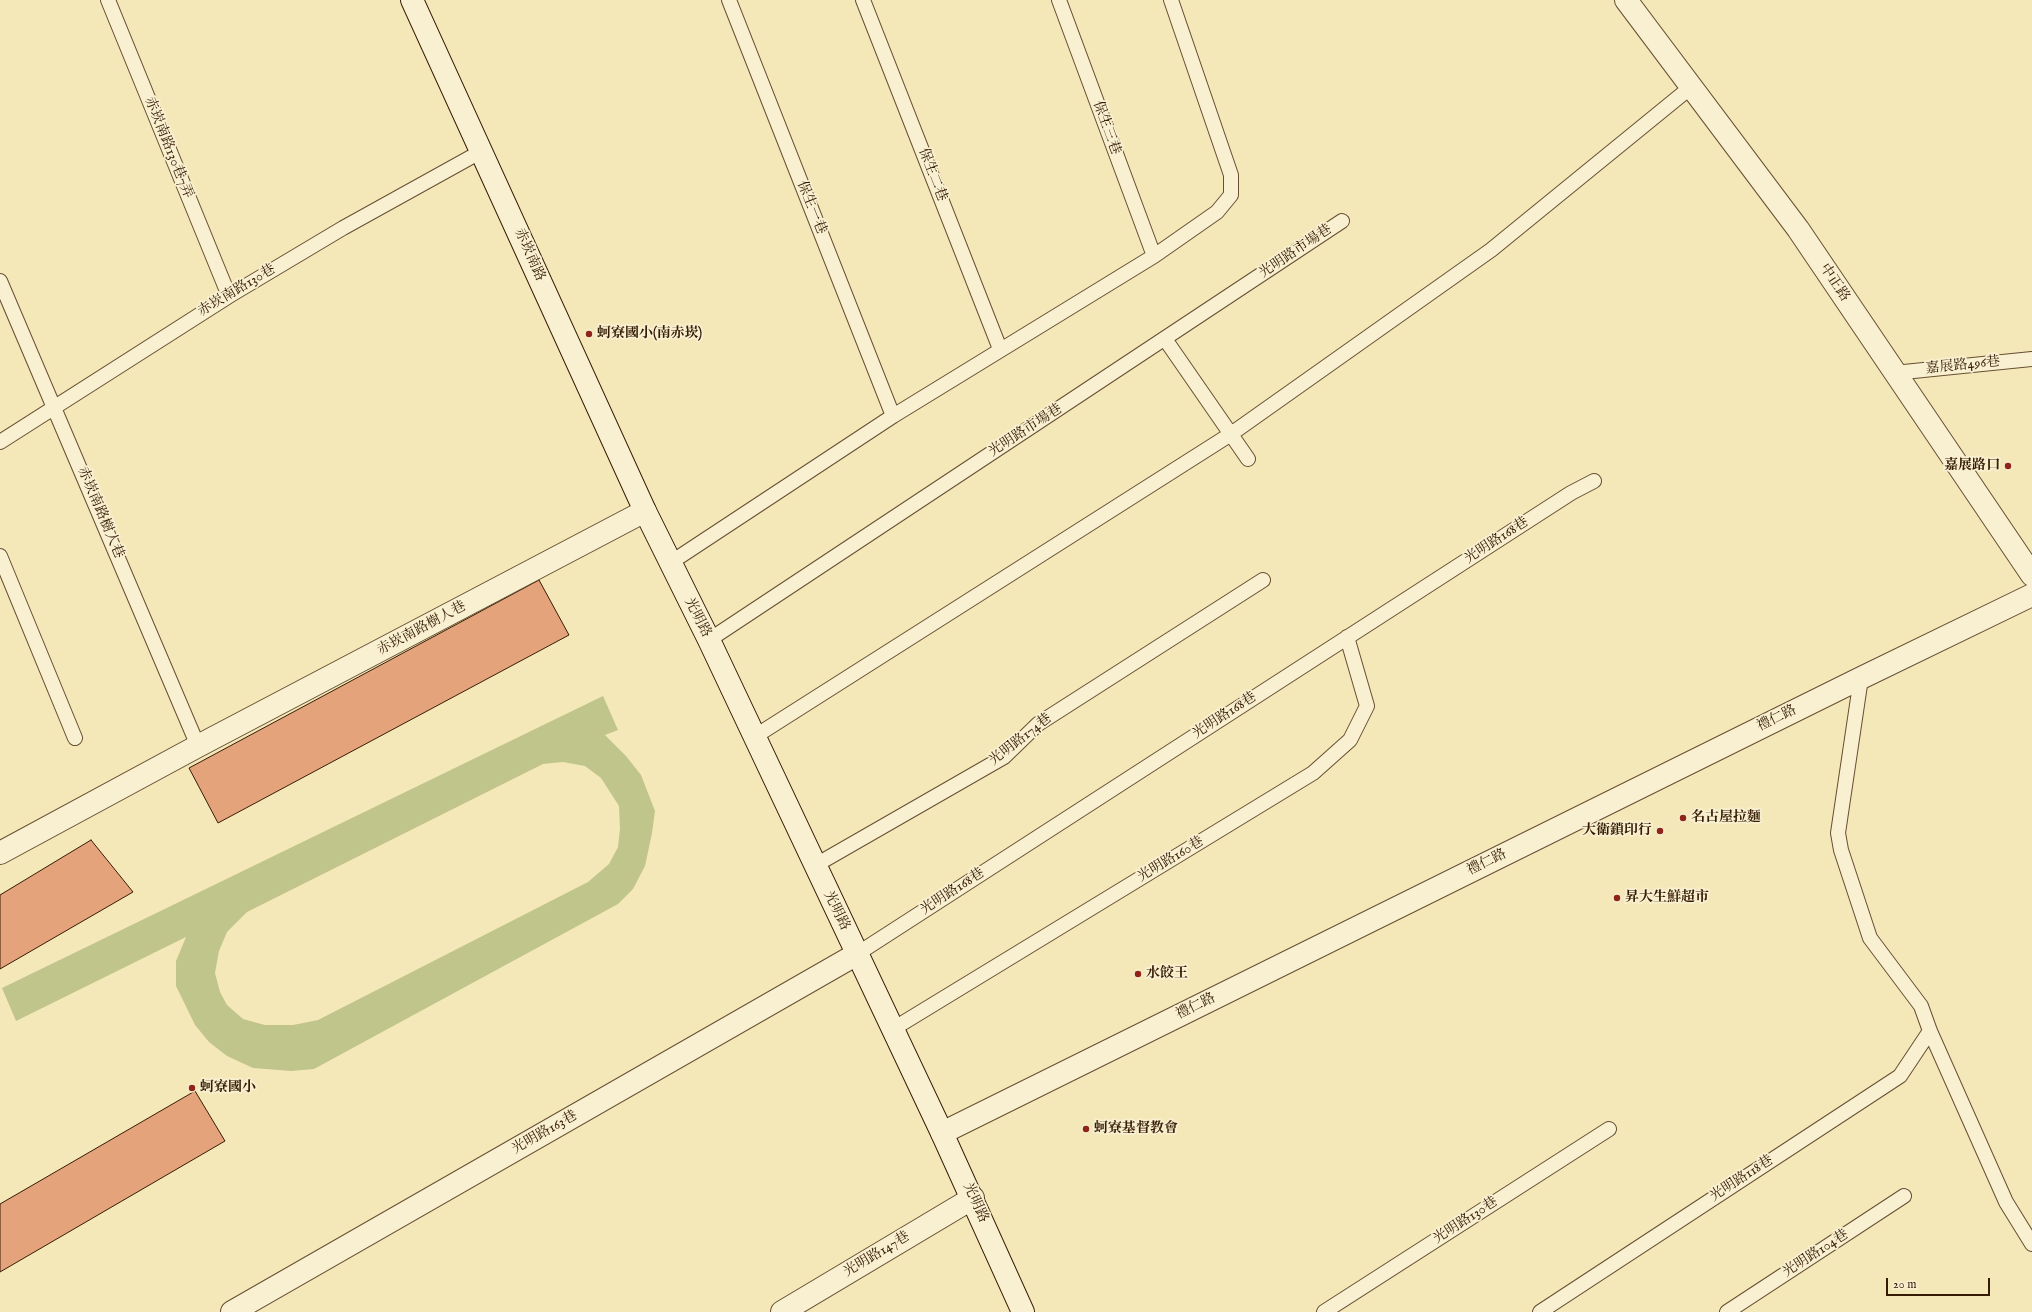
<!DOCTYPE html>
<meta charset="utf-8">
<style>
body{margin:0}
#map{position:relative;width:2032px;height:1312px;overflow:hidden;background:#f5e8b8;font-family:"IM FELL English",serif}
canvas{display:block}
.scale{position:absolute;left:1886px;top:1278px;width:104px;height:18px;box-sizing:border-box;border:2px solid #361c05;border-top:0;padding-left:5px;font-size:12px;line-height:14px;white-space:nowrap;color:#361c05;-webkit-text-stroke:3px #f8f0d1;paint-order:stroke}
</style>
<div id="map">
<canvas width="2032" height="1312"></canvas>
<div class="scale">20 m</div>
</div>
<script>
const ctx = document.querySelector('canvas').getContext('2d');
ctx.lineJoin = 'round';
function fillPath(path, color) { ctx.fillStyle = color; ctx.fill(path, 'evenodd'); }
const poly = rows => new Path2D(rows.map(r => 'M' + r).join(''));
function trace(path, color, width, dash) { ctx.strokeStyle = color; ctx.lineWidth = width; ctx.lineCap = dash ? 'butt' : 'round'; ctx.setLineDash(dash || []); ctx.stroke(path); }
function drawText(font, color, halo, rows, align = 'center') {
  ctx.font = font + ' "IM FELL English","Noto Serif TC",serif'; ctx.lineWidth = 3.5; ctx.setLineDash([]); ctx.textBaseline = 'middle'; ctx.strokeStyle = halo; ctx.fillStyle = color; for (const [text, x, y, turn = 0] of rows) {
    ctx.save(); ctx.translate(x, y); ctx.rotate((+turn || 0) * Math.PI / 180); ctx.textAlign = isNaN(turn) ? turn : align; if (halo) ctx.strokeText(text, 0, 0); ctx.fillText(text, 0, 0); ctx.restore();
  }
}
const green = poly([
 [603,696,618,730,605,735,626,756,641,775,655,811,652,833,645,866,633,889,618,904,314,1069,291,1071,253,1068,227,1056,209,1042,195,1025,176,986,176,961,186,937,16,1021,2,988],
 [563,762,585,766,601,778,619,806,620,829,618,847,609,864,588,882,318,1020,293,1025,265,1025,243,1019,227,1005,220,992,215,973,219,951,227,932,247,912,543,764]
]);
const building = poly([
 [539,580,569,635,218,823,189,768,539,580],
 [91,840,133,892,0,969,0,895,91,840],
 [195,1091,225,1141,0,1272,0,1204,195,1091]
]);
const lane = poly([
 [108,0,229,296],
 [729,0,893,416],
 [863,0,1000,349],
 [1059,0,1154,256],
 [0,281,198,746],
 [1165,339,1248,459],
 [1894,373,2032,359],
 [0,442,229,296,343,228,482,151],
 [0,556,75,738],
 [670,563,893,416,1154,256,1217,212,1231,195,1231,175,1171,0],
 [709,640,1342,221],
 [1861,678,1838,833,1841,850,1870,938,1921,1006,1930,1031,2006,1202,2032,1244],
 [754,737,1231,434,1491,250,1691,87],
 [814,866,1004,757,1038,724,1263,580],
 [857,954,1571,493,1594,481],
 [893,1029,1313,773,1350,740,1367,706,1347,637],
 [1324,1312,1609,1129],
 [1540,1312,1900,1076,1930,1031],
 [1727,1312,1904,1196]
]);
const street = poly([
 [1626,0,1798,229,2032,575],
 [0,853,198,746,645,511],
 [942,1133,1861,678,2032,595],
 [232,1312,857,954],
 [782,1312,973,1198]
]);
const secondary = poly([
 [412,0,645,511,709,640,942,1133,1023,1312]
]);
const markers = [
 [589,334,4,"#8f2418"],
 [2008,466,4,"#8f2418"],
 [1683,818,4,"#8f2418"],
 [1660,831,4,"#8f2418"],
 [1617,898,4,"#8f2418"],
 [1138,974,4,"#8f2418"],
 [192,1088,4,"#8f2418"],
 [1086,1129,4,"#8f2418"]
];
const streetNames = [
 ["保生三巷",1106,128,70],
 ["赤崁南路130巷7弄",168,148,68],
 ["保生二巷",932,175,69],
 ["保生一巷",811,208,68],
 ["光明路市場巷",1296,252,-34],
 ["赤崁南路",529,255,66],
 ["中正路",1834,283,56],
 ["赤崁南路130巷",237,291,-31],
 ["嘉展路496巷",1963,366,-6],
 ["光明路市場巷",1026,431,-33],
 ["赤崁南路樹人巷",100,513,67],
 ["光明路168巷",1497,541,-33],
 ["光明路",697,618,63],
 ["赤崁南路樹人巷",422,629,-28],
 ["光明路168巷",1225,716,-33],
 ["禮仁路",1777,719,-26],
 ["光明路174巷",1021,740,-38],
 ["光明路160巷",1171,860,-31],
 ["禮仁路",1487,863,-26],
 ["光明路168巷",953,892,-33],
 ["光明路",836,911,64],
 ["禮仁路",1196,1007,-26],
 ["光明路163巷",545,1133,-30],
 ["光明路118巷",1742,1179,-33],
 ["光明路",975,1203,66],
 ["光明路130巷",1466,1221,-33],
 ["光明路104巷",1816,1254,-33],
 ["光明路147巷",877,1255,-31]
];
const poiNames = [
 ["蚵寮國小(南赤崁)",597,334],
 ["嘉展路口",2000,466,"right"],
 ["名古屋拉麵",1691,818],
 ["大衛鎖印行",1652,831,"right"],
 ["昇大生鮮超市",1625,898],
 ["水餃王",1146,974],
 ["蚵寮國小",200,1088],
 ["蚵寮基督教會",1094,1129]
];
fillPath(green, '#c0c58c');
fillPath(building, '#e4a37b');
trace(building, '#361c05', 1);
trace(lane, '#664f32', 16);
trace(street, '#664f32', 24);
trace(secondary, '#361c05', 24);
trace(lane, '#f8f0d1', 14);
trace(street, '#f8f0d1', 22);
trace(secondary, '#f8f0d1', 22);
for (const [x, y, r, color] of markers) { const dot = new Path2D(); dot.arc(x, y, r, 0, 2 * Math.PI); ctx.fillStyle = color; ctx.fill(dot); trace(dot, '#f8f0d1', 1.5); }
drawText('14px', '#361c05', '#f8f0d1', streetNames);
drawText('bold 14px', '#361c05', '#f8f0d1', poiNames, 'left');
</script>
